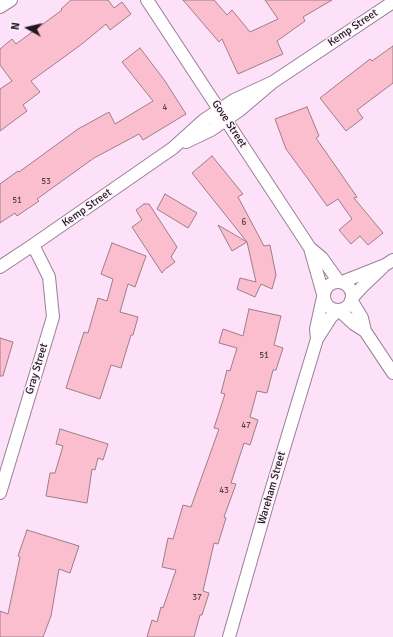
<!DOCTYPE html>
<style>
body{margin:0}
#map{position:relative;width:393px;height:637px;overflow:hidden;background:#fce1f9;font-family:Signika,sans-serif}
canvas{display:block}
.north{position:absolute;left:8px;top:8px;width:40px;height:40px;-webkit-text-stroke:3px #fff4fe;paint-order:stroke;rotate:278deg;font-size:11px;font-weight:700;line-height:16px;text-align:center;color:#201720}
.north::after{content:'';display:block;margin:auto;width:14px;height:18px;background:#201720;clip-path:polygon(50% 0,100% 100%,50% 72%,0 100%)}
</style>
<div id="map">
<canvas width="393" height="637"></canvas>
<div class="north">N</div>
</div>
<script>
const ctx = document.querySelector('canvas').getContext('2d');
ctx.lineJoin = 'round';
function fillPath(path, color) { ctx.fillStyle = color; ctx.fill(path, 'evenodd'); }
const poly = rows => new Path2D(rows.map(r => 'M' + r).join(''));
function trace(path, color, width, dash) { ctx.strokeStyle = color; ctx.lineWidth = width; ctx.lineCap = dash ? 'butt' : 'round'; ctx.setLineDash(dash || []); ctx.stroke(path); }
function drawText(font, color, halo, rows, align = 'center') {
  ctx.font = font + ' Signika,sans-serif'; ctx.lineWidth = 3; ctx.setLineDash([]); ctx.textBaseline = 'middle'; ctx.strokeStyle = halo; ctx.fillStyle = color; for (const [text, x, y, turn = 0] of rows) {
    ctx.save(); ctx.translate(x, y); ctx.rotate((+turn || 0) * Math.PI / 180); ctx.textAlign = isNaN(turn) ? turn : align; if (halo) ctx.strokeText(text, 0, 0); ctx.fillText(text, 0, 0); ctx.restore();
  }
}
const building = poly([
 [71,0,108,0,114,8,122,2,131,14,110,30,106,24,82,44,31,81,40,92,23,105,27,111,0,131,0,89,12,81,0,65,0,49,12,39,16,44,62,10,61,9,71,0],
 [183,0,214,0,227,15,232,10,250,32,278,19,265,0,332,0,303,17,305,21,277,41,283,54,238,74,222,39,219,42,183,0],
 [393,46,393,83,357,110,363,118,346,131,320,98,370,59,372,61,393,46],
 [140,48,165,81,186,114,143,140,139,134,94,158,37,199,39,201,17,216,15,213,0,223,0,184,18,171,19,172,78,129,109,112,115,124,153,101,122,62,140,48],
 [307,107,319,136,316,138,357,197,354,198,383,233,368,245,360,236,351,244,339,230,352,219,338,199,327,206,308,179,286,149,275,119,307,107],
 [212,156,243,194,238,197,264,246,270,245,276,275,272,289,261,284,255,297,237,289,240,278,256,282,247,242,232,251,218,225,247,242,192,173,212,156],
 [165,194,197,213,188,228,157,209,165,194],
 [144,204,149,204,177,247,171,257,175,262,164,270,162,273,132,227,142,220,136,210,144,204],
 [112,243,146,256,135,287,128,284,120,312,138,317,133,335,131,335,121,368,111,365,100,399,66,388,84,332,88,333,98,298,107,301,113,279,101,274,112,243],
 [249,309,281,316,274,345,283,348,276,370,273,370,267,393,257,391,250,417,258,420,250,445,244,443,231,483,236,484,224,517,226,518,218,544,214,543,203,591,209,593,202,615,200,615,194,637,147,637,152,620,157,622,161,607,163,608,176,570,162,567,168,538,173,539,183,505,191,507,219,429,214,428,225,394,221,393,227,370,230,371,237,348,219,343,223,329,243,336,249,309],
 [0,338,13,342,3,376,0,376,0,338],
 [60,429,108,444,103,460,98,458,95,470,92,469,87,503,46,496,50,473,55,473,63,446,56,444,60,429],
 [27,530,79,546,70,573,59,569,51,616,43,637,0,637,0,611,8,614,20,557,18,556,27,530]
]);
const minor = poly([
 [147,0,310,248,323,294],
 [0,7,11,0],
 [186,142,211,130,240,110,273,82,393,2],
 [310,248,322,258,339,282],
 [0,267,33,245,173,148,204,120,234,100,273,82],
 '324 296a14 14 0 1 1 28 0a14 14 0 1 1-28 0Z',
 [342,282,385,265,393,260],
 [352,298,362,287,382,268],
 [351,300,362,318,365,331,393,373],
 [340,311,354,324,365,331],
 [317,339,331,317,338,311],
 [0,493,53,317,49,277,33,245],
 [229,637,268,501,317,339,316,329,323,297]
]);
const numberNames = [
 ["4",165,108],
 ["53",46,182],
 ["51",17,201],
 ["6",244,223],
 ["51",264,356],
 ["47",246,426],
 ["43",224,491],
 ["37",197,598]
];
const streetNames = [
 ["Kemp Street",353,28,-34],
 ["Gove Street",229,124,57],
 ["Kemp Street",87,208,-35],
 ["Gray Street",37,369,-73],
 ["Wareham Street",272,488,-74]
];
fillPath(building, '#fabecf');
trace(building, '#9e7d86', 1);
trace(minor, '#988096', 14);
trace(minor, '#fff', 12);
drawText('9px', '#56414c', null, numberNames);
drawText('11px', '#201720', '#fff4fe', streetNames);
</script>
